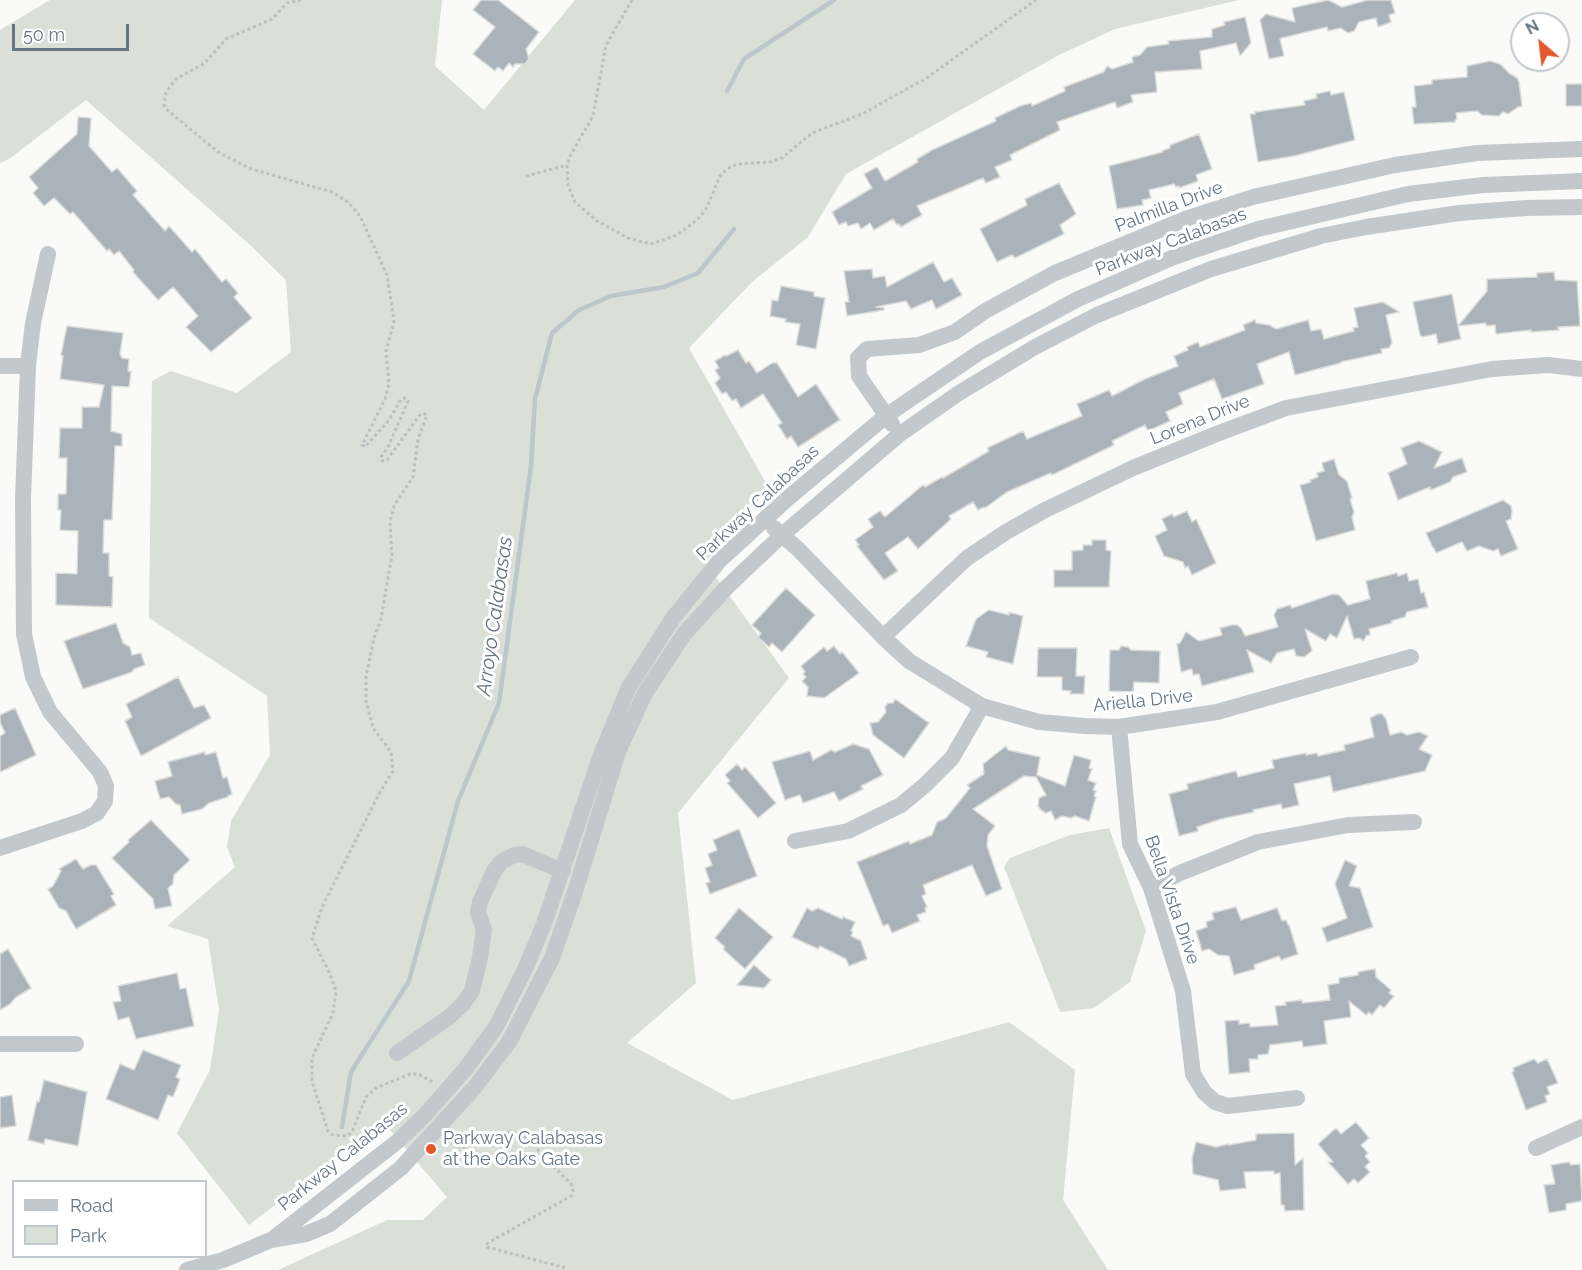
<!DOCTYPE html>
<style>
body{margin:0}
#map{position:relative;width:1582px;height:1270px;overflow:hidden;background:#fafaf8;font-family:Raleway,sans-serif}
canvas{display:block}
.legend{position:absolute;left:12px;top:1180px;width:195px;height:78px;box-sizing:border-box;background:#fff;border:2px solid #c1c8cd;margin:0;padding:8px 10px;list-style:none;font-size:18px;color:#657683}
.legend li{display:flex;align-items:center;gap:12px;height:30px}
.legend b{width:30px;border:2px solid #c1c8cd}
.north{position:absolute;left:1510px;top:12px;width:60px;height:60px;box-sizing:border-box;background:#fff;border:2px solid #c1c8cd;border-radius:50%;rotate:332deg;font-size:16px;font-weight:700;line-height:24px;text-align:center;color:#657683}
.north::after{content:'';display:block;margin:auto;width:21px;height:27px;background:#e4572e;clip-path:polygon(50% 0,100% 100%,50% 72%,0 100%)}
.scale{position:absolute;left:12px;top:24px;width:117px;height:27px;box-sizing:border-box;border:3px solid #657683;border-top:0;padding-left:8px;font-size:18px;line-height:21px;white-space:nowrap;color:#657683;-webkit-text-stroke:4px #fff;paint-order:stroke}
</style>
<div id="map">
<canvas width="1582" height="1270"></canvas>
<ul class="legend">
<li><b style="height:8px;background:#c3c8cc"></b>Road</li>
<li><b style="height:16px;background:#dadfd7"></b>Park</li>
</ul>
<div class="north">N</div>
<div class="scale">50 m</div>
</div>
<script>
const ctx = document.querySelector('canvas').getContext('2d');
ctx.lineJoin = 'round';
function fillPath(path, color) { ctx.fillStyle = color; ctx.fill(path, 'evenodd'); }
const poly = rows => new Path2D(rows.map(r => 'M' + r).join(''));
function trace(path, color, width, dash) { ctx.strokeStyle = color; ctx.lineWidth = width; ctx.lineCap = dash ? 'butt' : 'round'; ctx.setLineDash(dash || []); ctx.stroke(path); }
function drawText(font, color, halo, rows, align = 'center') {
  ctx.font = font + ' Raleway,sans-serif'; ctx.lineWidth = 6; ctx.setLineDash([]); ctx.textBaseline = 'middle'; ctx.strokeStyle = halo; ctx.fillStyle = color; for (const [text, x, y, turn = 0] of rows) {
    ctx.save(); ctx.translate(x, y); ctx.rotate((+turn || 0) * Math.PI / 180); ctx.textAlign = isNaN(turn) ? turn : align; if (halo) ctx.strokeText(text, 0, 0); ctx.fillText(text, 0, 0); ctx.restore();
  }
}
const green = poly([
 [50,0,442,0,435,66,484,110,575,0,1239,0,1115,29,1059,55,846,174,808,237,752,282,689,348,769,488,705,562,789,678,678,813,696,983,627,1043,733,1100,1009,1022,1075,1070,1063,1200,1108,1270,278,1270,387,1220,423,1220,447,1197,383,1122,249,1225,177,1133,210,1070,219,1010,208,939,167,926,235,867,227,847,231,821,270,755,267,696,149,618,152,381,171,371,237,393,291,352,286,280,250,245,86,100,9,159,0,163,0,30],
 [1109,828,1146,931,1130,982,1094,1008,1060,1012,1004,867,1010,858,1070,835]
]);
const stream = poly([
 [727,91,744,59,834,0],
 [342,1127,351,1072,409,981,458,801,499,703,531,466,535,399,552,333,579,310,611,296,664,287,698,273,734,229]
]);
const building = poly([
 [481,0,498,0,539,32,526,49,529,59,525,64,515,64,513,67,509,63,503,71,498,67,495,71,473,54,495,27,473,10,481,0],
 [1328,0,1342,7,1368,0,1391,0,1395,13,1389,15,1391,22,1378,27,1376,18,1359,22,1354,31,1348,33,1341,28,1328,31,1327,27,1282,38,1280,39,1284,56,1269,59,1260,20,1266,14,1295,22,1292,8,1328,0],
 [1245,17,1251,43,1240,56,1236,43,1200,51,1202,69,1155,72,1157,92,1131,95,1133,102,1117,108,1115,102,1057,122,1060,130,1010,155,1012,160,995,167,1000,177,986,183,983,178,917,206,922,215,901,227,899,224,897,225,893,219,874,230,870,223,861,229,858,223,848,226,846,222,839,225,832,212,872,188,864,174,877,167,885,181,918,162,917,159,932,150,996,121,995,118,1020,106,1031,103,1032,106,1065,91,1064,87,1104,72,1107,66,1112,69,1133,62,1132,57,1140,55,1147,47,1169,44,1168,41,1212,37,1212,29,1225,25,1224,22,1245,17],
 [1490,61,1500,64,1509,73,1517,78,1519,82,1522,106,1518,107,1508,114,1503,112,1499,116,1482,115,1477,111,1456,113,1457,119,1455,120,1455,122,1414,124,1412,107,1416,107,1414,86,1432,84,1432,80,1467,77,1467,66,1490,61],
 [1566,84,1582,84,1582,106,1566,106,1566,84],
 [1330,91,1331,95,1344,92,1355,140,1294,156,1258,162,1250,114,1255,114,1255,112,1305,105,1304,101,1317,98,1316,94,1330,91],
 [78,117,91,118,89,146,112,172,117,168,137,191,133,195,165,231,169,226,192,252,195,249,222,282,226,279,238,293,234,297,252,318,211,352,186,327,198,316,173,287,158,300,133,272,134,270,119,251,114,255,109,249,107,251,73,212,70,214,54,198,44,206,33,193,38,188,29,177,77,134,78,117],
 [1199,134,1212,169,1196,175,1198,181,1179,188,1179,186,1176,187,1174,184,1149,190,1151,198,1142,200,1143,205,1117,209,1109,166,1163,152,1162,151,1170,148,1170,145,1199,134],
 [1059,183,1076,214,1060,225,1064,234,1015,258,1012,255,997,262,980,229,1027,205,1025,199,1059,183],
 [933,262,944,282,952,278,962,295,936,309,932,300,911,309,906,301,876,307,884,308,884,310,847,316,845,302,849,302,844,271,872,269,873,278,885,276,887,287,933,262],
 [1554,272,1555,280,1577,281,1580,326,1558,327,1559,330,1531,332,1531,330,1496,334,1495,325,1486,326,1486,323,1458,326,1461,339,1438,344,1436,334,1422,337,1420,335,1413,302,1452,294,1458,326,1487,291,1487,279,1537,277,1537,273,1554,272],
 [781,286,814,292,814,296,825,298,816,349,796,345,800,324,785,322,786,319,770,316,772,300,778,301,781,286],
 [1383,302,1399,312,1386,315,1392,343,1389,348,1381,349,1382,353,1341,362,1341,363,1295,375,1289,352,1257,364,1264,384,1222,399,1214,379,1179,393,1183,404,1166,412,1170,421,1148,431,1145,425,1112,441,1114,445,1052,475,1051,473,1007,492,985,508,984,507,978,510,973,502,949,516,951,519,918,549,908,537,885,553,898,571,884,580,857,546,859,545,855,540,873,527,868,519,880,511,885,517,923,485,925,487,942,477,943,478,989,451,987,448,1023,431,1027,439,1082,416,1077,404,1109,390,1112,396,1145,379,1178,366,1174,356,1188,350,1187,347,1198,342,1200,347,1245,330,1243,325,1255,320,1256,323,1269,325,1276,329,1308,320,1311,331,1321,329,1324,339,1354,331,1353,328,1358,327,1354,308,1383,302],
 [67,326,123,333,120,354,122,358,129,359,128,371,131,372,129,387,112,386,111,431,122,434,122,446,115,446,112,520,104,520,103,553,109,553,109,576,113,577,112,607,56,605,56,573,77,574,78,531,60,530,61,510,58,510,58,494,66,494,67,458,59,458,60,428,82,428,82,407,99,407,104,385,60,379,63,356,61,355,67,326],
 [738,350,746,363,749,361,757,373,772,363,777,363,798,397,816,384,840,420,798,447,791,436,787,439,778,425,782,423,763,394,741,408,736,399,732,401,726,392,722,394,715,383,720,378,715,370,719,368,715,361,725,355,726,356,738,350],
 [1419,441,1442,452,1434,468,1462,458,1467,472,1453,477,1450,482,1431,490,1430,487,1398,500,1388,473,1407,464,1401,448,1419,441],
 [1334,459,1339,475,1347,481,1352,498,1350,499,1354,512,1352,517,1355,530,1316,541,1300,485,1311,482,1310,480,1318,477,1317,473,1324,471,1322,463,1334,459],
 [1503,500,1511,506,1512,511,1511,519,1506,521,1518,549,1501,556,1498,549,1493,551,1479,546,1467,551,1462,542,1436,553,1434,548,1433,548,1426,533,1503,500],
 [1187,511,1192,522,1196,519,1216,563,1192,575,1188,566,1185,568,1183,562,1164,556,1155,536,1167,530,1162,519,1172,514,1174,517,1187,511],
 [1092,540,1106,540,1106,550,1111,551,1109,587,1054,587,1054,570,1072,570,1072,551,1083,550,1083,545,1092,545,1092,540],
 [1397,573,1398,576,1407,573,1409,581,1418,579,1421,593,1424,592,1428,607,1407,612,1405,617,1391,621,1392,623,1369,629,1370,635,1366,636,1364,641,1359,638,1354,639,1347,616,1337,638,1330,634,1326,641,1305,629,1312,651,1304,657,1296,656,1294,649,1277,653,1271,663,1247,650,1254,672,1202,686,1199,674,1193,675,1192,669,1181,672,1177,644,1180,643,1186,632,1199,641,1222,635,1220,628,1232,625,1237,625,1241,628,1245,636,1278,627,1274,615,1277,609,1290,605,1292,608,1333,594,1339,595,1348,605,1370,599,1366,581,1397,573],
 [786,588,815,615,782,652,772,643,769,647,758,637,761,633,752,625,786,588],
 [989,610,1009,615,1009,612,1023,616,1013,664,986,657,988,652,966,646,976,619,989,610],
 [116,623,123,643,130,647,132,655,141,653,145,665,134,669,132,672,83,689,64,641,116,623],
 [834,646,840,654,842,652,859,673,824,698,807,696,808,687,802,681,806,677,803,674,805,672,801,666,824,647,827,651,834,646],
 [1121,646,1128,647,1131,650,1160,651,1159,683,1134,682,1133,692,1109,691,1110,650,1119,650,1121,646],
 [1038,648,1077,648,1076,676,1085,676,1084,694,1070,694,1071,691,1062,690,1062,677,1037,677,1038,648],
 [178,677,194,708,204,705,211,718,141,756,125,721,132,717,126,704,178,677],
 [895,699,929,723,904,758,873,735,870,723,878,722,886,712,885,707,888,703,893,703,895,699],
 [15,708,36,755,0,772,0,736,5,733,0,722,0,715,15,708],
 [1378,714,1382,714,1386,719,1390,735,1401,732,1407,735,1419,732,1428,736,1419,749,1432,755,1425,771,1333,792,1330,776,1294,784,1299,805,1282,809,1281,804,1253,810,1254,812,1221,819,1197,827,1198,831,1179,836,1169,794,1188,789,1187,784,1220,775,1236,771,1238,777,1274,768,1272,760,1306,753,1306,755,1317,753,1318,756,1345,750,1344,745,1374,737,1370,718,1378,714],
 [853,744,869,749,883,775,861,786,863,789,839,801,834,792,803,803,800,795,785,800,772,762,810,751,813,760,831,750,835,752,853,744],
 [1006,746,1008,750,1040,757,1037,775,1065,786,1074,755,1091,760,1089,768,1092,769,1088,780,1096,783,1093,790,1096,791,1094,796,1096,797,1089,821,1075,816,1071,818,1062,816,1055,820,1051,811,1046,813,1041,810,1038,806,1039,798,1046,795,1036,777,1024,776,973,809,995,826,988,835,987,846,1002,889,986,896,972,865,923,885,926,894,922,896,927,907,925,908,926,912,917,915,920,921,892,933,888,924,883,926,857,862,909,841,910,844,932,835,937,822,946,818,970,788,967,785,984,774,983,764,1006,746],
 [205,752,205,755,216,752,223,778,227,777,232,794,228,796,228,797,209,803,202,809,182,814,180,805,176,804,169,797,160,799,155,781,172,776,168,762,205,752],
 [737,764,742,770,745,767,776,803,758,818,727,783,730,781,725,775,737,764],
 [151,820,190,860,174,875,173,884,168,888,172,906,155,909,153,899,112,858,129,842,128,840,151,820],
 [739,829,757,876,710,894,706,883,710,882,705,868,712,865,708,854,717,850,713,840,739,829],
 [76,859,83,869,91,865,96,865,114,894,111,896,116,905,76,929,66,911,59,908,48,889,53,886,61,871,59,869,76,859],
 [1345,860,1357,866,1349,886,1360,888,1373,927,1327,942,1322,928,1347,918,1335,884,1345,860],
 [1236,907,1241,920,1277,908,1282,921,1286,920,1288,925,1289,925,1298,954,1281,960,1279,956,1254,965,1255,969,1234,975,1229,956,1218,955,1209,949,1202,951,1196,931,1207,927,1206,922,1214,919,1212,913,1236,907],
 [739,908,773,937,745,969,723,949,725,947,715,938,739,908],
 [807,908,812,911,818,908,842,919,843,917,855,922,851,931,853,932,851,936,861,941,867,959,849,966,846,959,820,946,818,949,792,937,807,908],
 [8,949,31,988,15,998,10,1004,0,1010,0,954,8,949],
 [754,965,771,980,764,988,737,985,754,965],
 [1375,969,1376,977,1391,990,1389,993,1394,996,1384,1008,1380,1005,1372,1015,1369,1012,1366,1015,1349,1001,1351,1017,1324,1021,1327,1044,1303,1047,1302,1041,1270,1045,1268,1054,1258,1055,1258,1059,1249,1059,1250,1072,1229,1074,1225,1021,1239,1020,1239,1024,1250,1023,1250,1027,1278,1025,1275,1006,1286,1005,1285,1002,1302,1000,1302,1003,1330,1000,1328,985,1339,983,1339,978,1358,975,1358,972,1375,969],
 [177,973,180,989,186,988,194,1026,136,1039,129,1017,118,1020,113,1002,121,1001,118,986,177,973],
 [143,1050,181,1065,176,1077,180,1079,173,1097,168,1095,158,1120,106,1099,120,1064,134,1070,143,1050],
 [1534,1059,1538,1063,1547,1059,1558,1083,1547,1087,1550,1094,1545,1096,1547,1102,1526,1110,1512,1072,1514,1071,1513,1068,1534,1059],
 [44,1080,87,1092,78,1146,45,1139,44,1144,28,1140,37,1101,39,1102,44,1080],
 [12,1095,16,1126,0,1128,0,1097,12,1095],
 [1356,1122,1369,1138,1361,1145,1368,1153,1365,1156,1370,1162,1365,1167,1370,1172,1358,1183,1354,1179,1348,1184,1328,1162,1333,1162,1318,1144,1336,1128,1341,1134,1356,1122],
 [1294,1133,1295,1165,1303,1158,1304,1210,1285,1211,1284,1205,1281,1205,1280,1173,1274,1174,1274,1171,1244,1172,1246,1188,1220,1191,1218,1180,1193,1174,1192,1159,1196,1142,1216,1147,1228,1144,1229,1145,1256,1140,1256,1134,1294,1133],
 [1570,1162,1570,1165,1580,1164,1582,1201,1566,1204,1566,1210,1549,1213,1544,1185,1555,1184,1551,1165,1570,1162]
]);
const path = poly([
 [301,0,287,3,272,19,226,39,205,63,176,79,166,92,164,105,166,109,218,152,251,169,332,192,348,202,360,216,387,275,394,321,386,351,389,384,385,399,362,445,365,447,390,419,401,399,405,398,408,401,388,447,381,457,382,461,387,460,419,416,423,413,427,415,418,439,413,477,394,506,390,522,392,555,381,619,374,638,366,676,366,701,373,728,391,752,393,771,380,792,322,907,312,938,330,974,336,991,333,1013,312,1058,312,1081,328,1131,333,1135,347,1136,352,1132,366,1097,376,1088,410,1074,418,1074,433,1082],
 [632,0,606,45,593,116,570,156,567,165,568,186,575,202,597,221,628,238,651,244,677,235,698,219,706,209,720,176,727,169,737,164,770,162,782,158,812,133,862,114,925,79,1036,0],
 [526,176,567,165],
 [449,1137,461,1148,466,1147,496,1133,517,1132,523,1135,571,1184,573,1191,571,1196,486,1244,487,1247,566,1268,566,1270]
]);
const minor = poly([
 [0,366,28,366],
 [892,424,859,376,858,358,867,349,919,345,955,332,985,311,1055,273,1188,218,1253,197,1395,165,1477,153,1582,149],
 [774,528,798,549,883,637,909,661,982,706,1039,722,1085,726,1119,727,1217,712,1411,657],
 [883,637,967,558,1006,532,1045,510,1133,468,1219,433,1286,408,1492,369,1548,365,1582,369],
 [1119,727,1130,844,1151,888,1183,991,1193,1074,1204,1092,1215,1102,1228,1106,1297,1098],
 [795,841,848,831,901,805,925,785,952,758,982,706],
 [0,848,82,821,97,813,105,801,106,786,100,772,50,712,33,677,24,634,23,499,28,366,33,323,48,254],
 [1151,888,1180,873,1258,842,1348,825,1414,822],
 [0,1044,76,1044],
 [397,1053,448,1018,463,1004,472,991,480,957,484,930,478,912,480,902,494,871,501,862,514,855,522,854,563,871],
 [1536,1148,1582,1127],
 [274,1238,398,1141,425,1115,467,1067,497,1025,525,969,544,924,600,757,629,687,673,618,720,560,787,499,887,415,980,352,1078,299,1174,257,1258,229,1408,194,1483,185,1582,181],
 [187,1270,223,1260,271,1240,306,1234,330,1224,401,1168,474,1088,509,1042,552,958,575,892,618,752,645,693,684,634,727,587,782,535,900,434,959,393,1035,347,1097,315,1211,269,1321,236,1366,227,1459,213,1526,208,1582,207]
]);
const markers = [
 [431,1149,6,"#e4572e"]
];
const streetNames = [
 ["Palmilla Drive",1169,207,-21],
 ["Parkway Calabasas",1171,242,-21],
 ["Lorena Drive",1200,420,-22],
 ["Parkway Calabasas",758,503,-43],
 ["Ariella Drive",1143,701,-6],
 ["Bella Vista Drive",1172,900,71],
 ["Parkway Calabasas",343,1157,-39]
];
const poiNames = [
 ["Parkway Calabasas",443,1139],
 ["at the Oaks Gate",443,1160]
];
const waterNames = [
 ["Arroyo Calabasas",495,616,-82]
];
fillPath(green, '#dadfd7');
trace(stream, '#bbc7cb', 4.5);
fillPath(building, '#aab3b9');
trace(building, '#dcdcda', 1.5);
trace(path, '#bbbfc2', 3, [3, 3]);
trace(minor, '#c3c8cc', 16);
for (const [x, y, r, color] of markers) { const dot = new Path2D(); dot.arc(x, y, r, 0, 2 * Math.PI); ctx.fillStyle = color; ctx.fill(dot); trace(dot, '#fff', 2); }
drawText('18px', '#657683', '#fff', streetNames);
drawText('18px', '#657683', '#fff', poiNames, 'left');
drawText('italic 20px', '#60757c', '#fff', waterNames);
</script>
